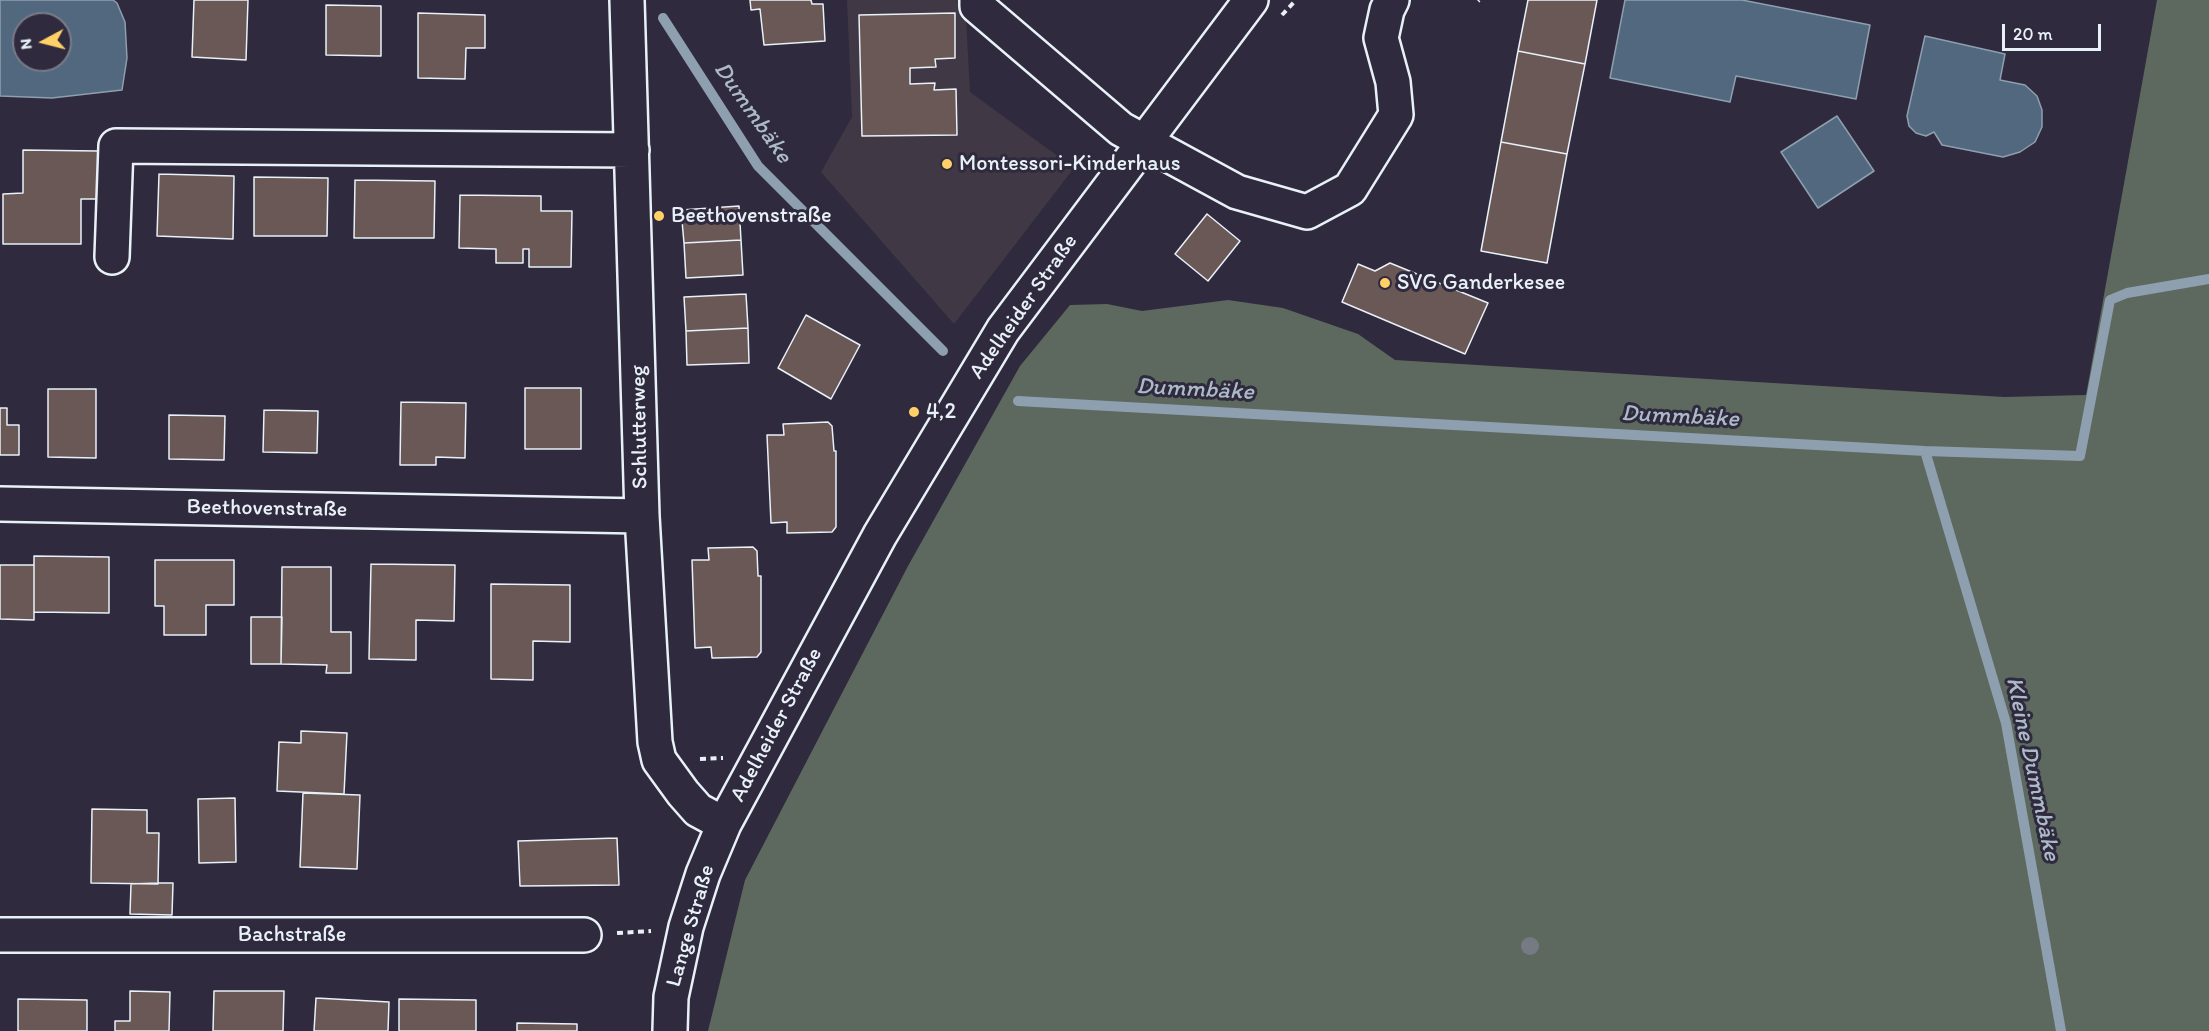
<!DOCTYPE html>
<meta charset="utf-8">
<style>
body{margin:0}
#map{position:relative;width:2209px;height:1031px;overflow:hidden;background:#2f2a3d;font-family:Itim,sans-serif}
canvas{display:block}
.north{position:absolute;left:12px;top:12px;width:60px;height:60px;box-sizing:border-box;background:#2f2a3d;border:2px solid #797a88;border-radius:50%;rotate:263deg;font-size:16px;font-weight:700;line-height:24px;text-align:center;color:#e8f1f8}
.north::after{content:'';display:block;margin:auto;width:21px;height:27px;background:#ffd166;clip-path:polygon(50% 0,100% 100%,50% 72%,0 100%)}
.scale{position:absolute;left:2002px;top:24px;width:99px;height:27px;box-sizing:border-box;border:3px solid #e8f1f8;border-top:0;padding-left:8px;font-size:18px;line-height:21px;white-space:nowrap;color:#e8f1f8;-webkit-text-stroke:4px #2f2a3d;paint-order:stroke}
</style>
<div id="map">
<canvas width="2209" height="1031"></canvas>
<div class="north">N</div>
<div class="scale">20 m</div>
</div>
<script>
const ctx = document.querySelector('canvas').getContext('2d');
ctx.lineJoin = 'round';
function fillPath(path, color) { ctx.fillStyle = color; ctx.fill(path, 'evenodd'); }
const poly = rows => new Path2D(rows.map(r => 'M' + r).join(''));
function trace(path, color, width, dash) { ctx.strokeStyle = color; ctx.lineWidth = width; ctx.lineCap = dash ? 'butt' : 'round'; ctx.setLineDash(dash || []); ctx.stroke(path); }
function drawText(font, color, halo, rows, align = 'center') {
  ctx.font = font + ' Itim,sans-serif'; ctx.lineWidth = 6; ctx.setLineDash([]); ctx.textBaseline = 'middle'; ctx.strokeStyle = halo; ctx.fillStyle = color; for (const [text, x, y, turn = 0] of rows) {
    ctx.save(); ctx.translate(x, y); ctx.rotate((+turn || 0) * Math.PI / 180); ctx.textAlign = isNaN(turn) ? turn : align; if (halo) ctx.strokeText(text, 0, 0); ctx.fillText(text, 0, 0); ctx.restore();
  }
}
const built = poly([
 [847,0,965,0,970,92,1074,168,954,324,821,172,852,117]
]);
const green = poly([
 [2157,0,2209,0,2209,1031,708,1031,745,880,908,566,1020,366,1070,305,1107,304,1142,311,1228,300,1283,308,1358,334,1395,360,2004,397,2086,395]
]);
const water = poly([
 [0,0,113,0,117,3,125,22,127,58,122,90,52,98,0,96,0,0],
 [24,24,60,24,60,60,24,60,24,24],
 [1625,0,1742,0,1870,25,1856,99,1736,76,1730,102,1610,78,1625,0],
 [1925,36,2005,54,2000,80,2025,85,2037,96,2042,110,2042,127,2035,142,2020,152,2003,157,1942,145,1934,132,1926,136,1916,133,1909,126,1907,116,1925,36],
 [1837,116,1874,171,1818,208,1781,152,1837,116]
]);
const stream = poly([
 [663,18,758,166,943,351],
 [1018,401,1925,451,2080,456,2110,300,2127,293,2209,279],
 [1925,451,2006,723,2061,1031]
]);
const building = poly([
 [194,0,248,0,246,60,192,57,194,0],
 [750,0,811,0,812,4,823,4,825,41,764,45,760,9,751,10,750,0],
 [1528,0,1597,0,1585,64,1518,51,1528,0],
 [326,5,381,6,381,56,326,55,326,5],
 [418,13,485,15,485,48,466,48,465,79,418,78,418,13],
 [955,13,955,58,935,59,936,67,910,68,910,84,935,83,934,90,956,89,957,135,862,136,859,15,955,13],
 [1518,51,1585,64,1567,154,1501,142,1518,51],
 [1501,142,1567,154,1547,263,1481,251,1501,142],
 [23,150,98,151,98,199,81,199,81,244,3,244,3,194,23,193,23,150],
 [159,174,234,176,233,239,157,236,159,174],
 [254,177,328,178,327,236,254,236,254,177],
 [355,180,435,181,434,238,354,238,355,180],
 [460,195,541,196,541,211,572,211,571,267,529,267,529,249,523,249,523,263,496,263,496,249,459,248,460,195],
 [739,206,741,240,684,243,681,210,739,206],
 [1207,214,1240,241,1208,281,1175,254,1207,214],
 [741,240,743,275,686,278,684,243,741,240],
 [1390,263,1488,303,1465,354,1342,302,1358,264,1375,271,1390,263],
 [746,294,748,328,686,331,684,297,746,294],
 [806,315,860,345,831,399,778,368,806,315],
 [748,328,749,363,687,365,686,331,748,328],
 [525,388,581,388,581,449,525,449,525,388],
 [48,389,96,389,96,458,48,457,48,389],
 [401,402,466,403,465,458,436,457,436,465,400,465,401,402],
 [0,408,7,408,7,425,19,425,19,455,0,455,0,408],
 [264,410,318,411,317,453,263,452,264,410],
 [169,415,225,416,224,460,169,459,169,415],
 [828,422,832,426,834,451,836,451,836,527,832,532,787,533,787,522,771,523,767,435,784,435,783,424,828,422],
 [753,547,757,551,758,576,761,576,761,652,757,657,712,658,711,647,695,648,692,560,709,560,708,548,753,547],
 [34,556,109,557,109,613,34,612,34,556],
 [155,560,234,560,234,605,206,605,206,635,164,635,164,606,155,606,155,560],
 [371,564,455,565,454,621,416,620,416,660,369,659,371,564],
 [0,565,34,565,34,620,0,619,0,565],
 [282,567,331,567,331,632,351,632,351,673,326,673,327,665,281,664,282,567],
 [491,584,570,585,570,642,533,641,533,680,491,679,491,584],
 [251,617,282,617,281,664,251,664,251,617],
 [301,731,347,733,344,794,277,791,279,742,301,743,301,731],
 [303,793,360,795,357,869,300,867,303,793],
 [235,798,236,862,199,863,198,799,235,798],
 [92,809,147,810,147,833,159,833,158,884,91,883,92,809],
 [617,838,619,885,520,886,518,841,617,838],
 [158,883,173,883,172,915,130,914,131,884,158,883],
 [130,991,170,992,169,1031,115,1031,115,1021,130,1021,130,991],
 [214,991,284,991,283,1031,213,1031,214,991],
 [316,998,389,1002,388,1031,314,1031,316,998],
 [18,999,87,1000,87,1031,18,1031,18,999],
 [399,999,476,1000,476,1031,399,1031,399,999],
 [517,1023,577,1024,577,1031,517,1031,517,1023]
]);
const path = poly([
 [1478,1,1479,0],
 [1282,15,1296,0],
 [700,759,723,758],
 [617,933,651,931]
]);
const minor = poly([
 [627,0,642,516,655,742,659,760,683,793,698,810,724,824],
 [977,0,977,6,1121,129,1237,192,1307,212,1350,189,1396,115,1393,82,1381,38,1387,10,1392,0],
 [112,257,116,146,632,150],
 [0,504,642,516],
 [0,935,584,935],
 [670,1031,671,997,686,927,703,874,724,824,880,535,1003,330,1251,0]
]);
const trees = [
 [1530,946]
];
const markers = [
 [947,164,6,"#ffd166"],
 [659,216,6,"#ffd166"],
 [1385,283,6,"#ffd166"],
 [914,412,6,"#ffd166"]
];
const poiNames = [
 ["Montessori-Kinderhaus",959,164],
 ["Beethovenstraße",671,216],
 ["SVG Ganderkesee",1397,283],
 ["4,2",926,412]
];
const streetNames = [
 ["Adelheider Straße",1024,307,-55],
 ["Schlutterweg",640,427,-91],
 ["Beethovenstraße",267,509,1],
 ["Adelheider Straße",777,725,-62],
 ["Lange Straße",691,926,-74],
 ["Bachstraße",292,935]
];
const waterNames = [
 ["Dummbäke",752,113,55],
 ["Dummbäke",1195,390,3],
 ["Dummbäke",1680,417,3],
 ["Kleine Dummbäke",2032,769,78]
];
fillPath(built, '#413845');
fillPath(green, '#5d695e');
fillPath(water, '#52687e');
trace(water, '#8e9faf', 1.5);
trace(stream, '#8e9faf', 10);
fillPath(building, '#6a5857');
trace(building, '#e8f1f8', 1.5);
trace(minor, '#e8f1f8', 38);
trace(path, '#e8f1f8', 4, [6, 4.5]);
trace(minor, '#2f2a3d', 33);
ctx.fillStyle = '#767a82';
for (const [x, y] of trees) { ctx.beginPath(); ctx.arc(x, y, 9, 0, 2 * Math.PI); ctx.fill(); }
for (const [x, y, r, color] of markers) { const dot = new Path2D(); dot.arc(x, y, r, 0, 2 * Math.PI); ctx.fillStyle = color; ctx.fill(dot); trace(dot, '#2f2a3d', 2); }
drawText('22px', '#e8f1f8', '#2f2a3d', poiNames, 'left');
drawText('22px', '#e8f1f8', '#2f2a3d', streetNames);
drawText('italic 24px', '#acbac7', '#2f2a3d', waterNames);
</script>
